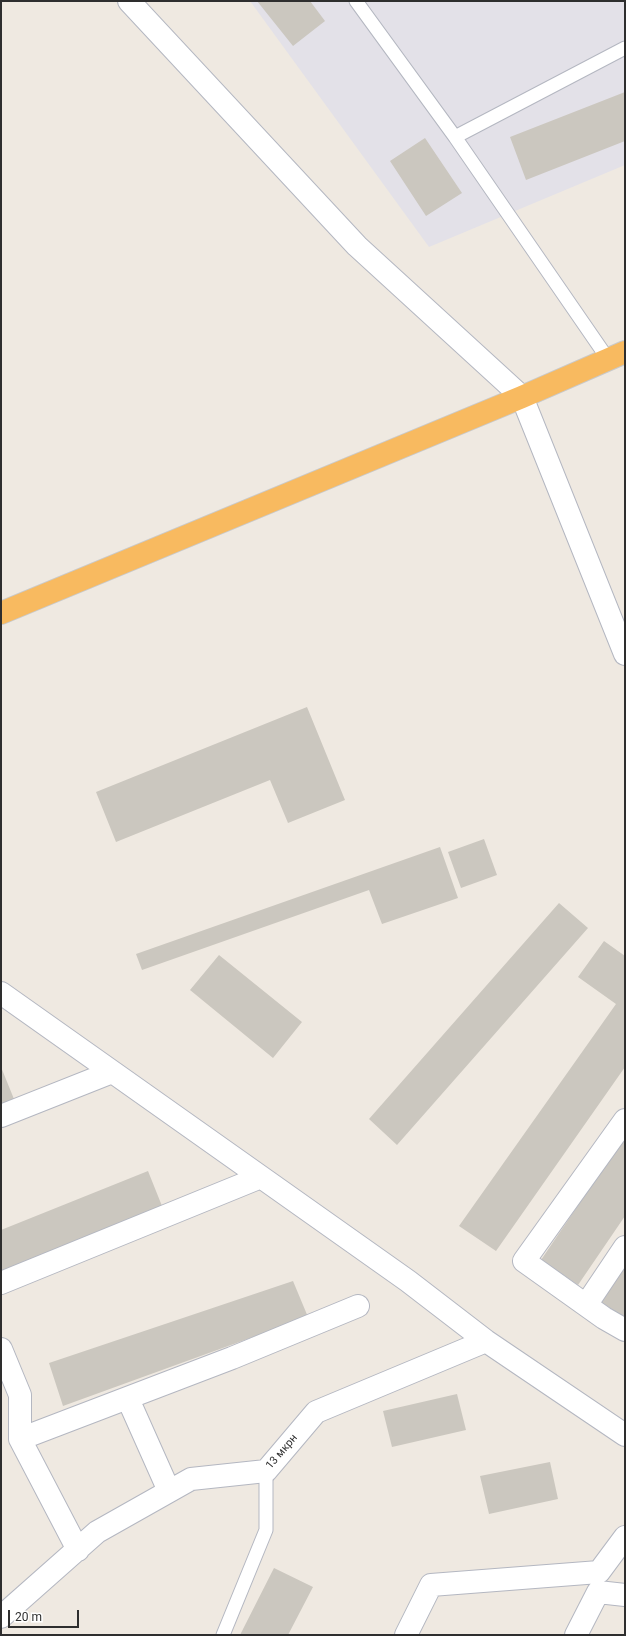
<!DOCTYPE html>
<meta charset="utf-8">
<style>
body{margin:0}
#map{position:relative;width:626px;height:1636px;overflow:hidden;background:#efe9e1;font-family:Roboto,sans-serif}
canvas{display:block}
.frame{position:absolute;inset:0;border:2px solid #2e2e2e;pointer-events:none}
.scale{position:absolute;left:8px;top:1610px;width:71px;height:18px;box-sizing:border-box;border:2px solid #2e2e2e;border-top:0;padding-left:5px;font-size:12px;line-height:14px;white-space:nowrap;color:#2e2e2e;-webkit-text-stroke:3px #fff;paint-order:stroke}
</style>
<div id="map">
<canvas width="626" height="1636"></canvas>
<div class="frame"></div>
<div class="scale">20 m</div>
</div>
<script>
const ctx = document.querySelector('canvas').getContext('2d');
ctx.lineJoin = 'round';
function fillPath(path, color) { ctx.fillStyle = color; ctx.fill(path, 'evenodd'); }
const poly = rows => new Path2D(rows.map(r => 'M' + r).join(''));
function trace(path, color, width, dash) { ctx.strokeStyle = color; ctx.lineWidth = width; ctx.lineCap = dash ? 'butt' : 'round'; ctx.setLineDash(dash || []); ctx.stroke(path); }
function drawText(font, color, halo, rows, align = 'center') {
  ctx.font = font + ' Roboto,sans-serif'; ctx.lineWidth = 3; ctx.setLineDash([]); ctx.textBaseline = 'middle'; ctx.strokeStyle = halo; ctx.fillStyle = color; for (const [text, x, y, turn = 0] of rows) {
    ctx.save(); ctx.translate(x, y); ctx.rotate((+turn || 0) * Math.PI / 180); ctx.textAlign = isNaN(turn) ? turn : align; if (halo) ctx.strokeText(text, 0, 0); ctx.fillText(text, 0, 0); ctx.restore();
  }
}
const industrial = poly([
 [250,1,625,1,625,165,429,247]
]);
const building = poly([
 [257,1,310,1,325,21,293,46],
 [625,92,625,141,526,180,510,137],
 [425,138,462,193,426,216,390,161],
 [307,707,345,800,288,823,270,780,116,842,96,792],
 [484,839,497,875,461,888,448,852],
 [440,847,458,898,382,924,369,890,142,970,136,954],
 [559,903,588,928,397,1145,369,1119],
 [604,941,625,956,625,1067,496,1251,459,1226,616,1004,578,977],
 [219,955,302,1022,273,1058,190,990],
 [1,1067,16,1104,1,1109],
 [625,1136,625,1216,578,1285,541,1260],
 [148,1171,162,1206,1,1271,1,1230],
 [625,1267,625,1318,601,1302],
 [293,1281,308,1317,63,1406,49,1363],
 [457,1394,466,1430,392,1447,383,1411],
 [550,1462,558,1499,489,1514,480,1476],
 [274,1568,313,1587,288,1635,240,1635]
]);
const service = poly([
 [356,1,455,137,608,359],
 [455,137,625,48],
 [223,1635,266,1530,266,1471]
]);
const minor = poly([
 [129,1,357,246,522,397],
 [1,993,408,1281,486,1341,625,1435],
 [1,1116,112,1072],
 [625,1120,524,1261,604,1318,625,1330],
 [1,1283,261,1177],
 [586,1305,625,1247],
 [1,1349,20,1395,20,1439],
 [128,1399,169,1491],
 [78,1550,20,1439,232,1358,358,1306],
 [1,1617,97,1532,191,1479,266,1471,316,1412,486,1341],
 [406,1635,431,1585,599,1572,625,1537],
 [576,1635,598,1592,625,1595]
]);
const tertiary = poly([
 [522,397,625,654]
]);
const trunk = poly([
 [1,613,522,397,625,352]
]);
const streetNames = [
 ["13 мкрн",282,1452,-49]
];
fillPath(industrial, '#e3e1e8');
fillPath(building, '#cbc7bf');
trace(service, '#b4b7c1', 15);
trace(minor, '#b4b7c1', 24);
trace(tertiary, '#b4b7c1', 24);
trace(trunk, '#c9c9c9', 24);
trace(service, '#fff', 13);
trace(minor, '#fff', 22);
trace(tertiary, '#fff', 22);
trace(trunk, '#f8ba60', 22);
drawText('11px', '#2e2e2e', '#fff', streetNames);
</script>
